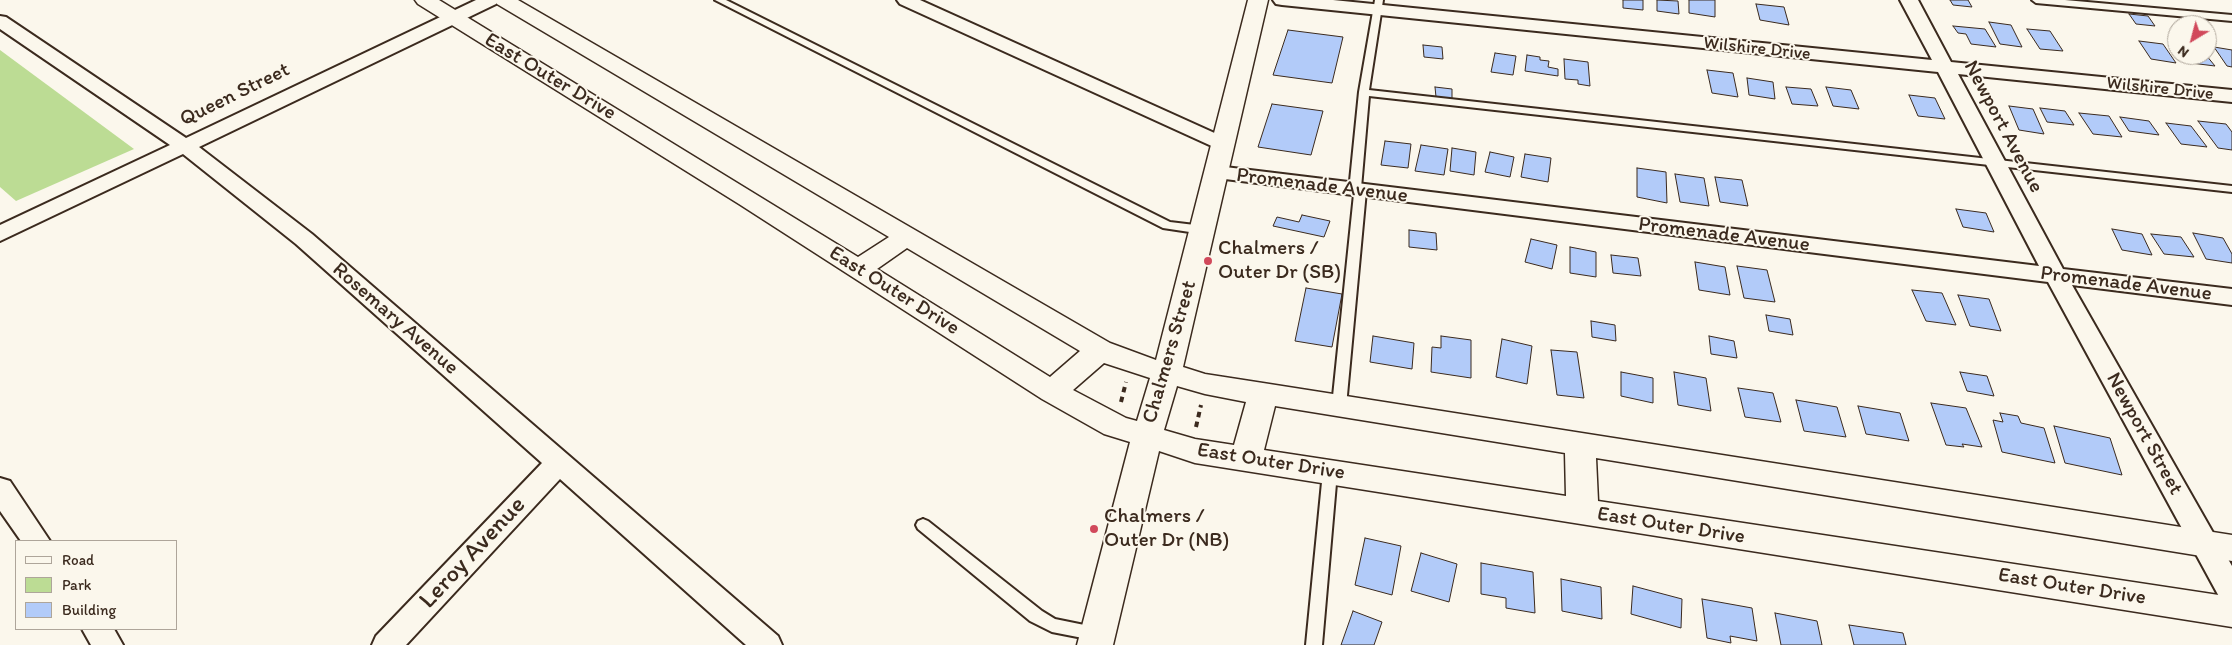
<!DOCTYPE html>
<style>
body{margin:0}
#map{position:relative;width:2232px;height:645px;overflow:hidden;background:#fbf7ec;font-family:Itim,sans-serif}
canvas{display:block}
.legend{position:absolute;left:15px;top:540px;width:162px;height:90px;box-sizing:border-box;background:#fbf7ec;border:1px solid #aea59a;margin:0;padding:6px 9px;list-style:none;font-size:15px;color:#3b2a1e}
.legend li{display:flex;align-items:center;gap:10px;height:25px}
.legend b{width:25px;border:1px solid #aea59a}
.north{position:absolute;left:2167px;top:15px;width:50px;height:50px;box-sizing:border-box;background:#fbf7ec;border:1px solid #aea59a;border-radius:50%;rotate:217deg;font-size:14px;font-weight:700;line-height:20px;text-align:center;color:#3b2a1e}
.north::after{content:'';display:block;margin:auto;width:18px;height:22px;background:#d1495b;clip-path:polygon(50% 0,100% 100%,50% 72%,0 100%)}
</style>
<div id="map">
<canvas width="2232" height="645"></canvas>
<ul class="legend">
<li><b style="height:6px;background:#fbf7ec"></b>Road</li>
<li><b style="height:14px;background:#bcdc94"></b>Park</li>
<li><b style="height:14px;background:#b2cbf9"></b>Building</li>
</ul>
<div class="north">N</div>
</div>
<script>
const ctx = document.querySelector('canvas').getContext('2d');
ctx.lineJoin = 'round';
function fillPath(path, color) { ctx.fillStyle = color; ctx.fill(path, 'evenodd'); }
const poly = rows => new Path2D(rows.map(r => 'M' + r).join(''));
function trace(path, color, width, dash) { ctx.strokeStyle = color; ctx.lineWidth = width; ctx.lineCap = dash ? 'butt' : 'round'; ctx.setLineDash(dash || []); ctx.stroke(path); }
function drawText(font, color, halo, rows, align = 'center') {
  ctx.font = font + ' Itim,sans-serif'; ctx.lineWidth = 4; ctx.setLineDash([]); ctx.textBaseline = 'middle'; ctx.strokeStyle = halo; ctx.fillStyle = color; for (const [text, x, y, turn = 0] of rows) {
    ctx.save(); ctx.translate(x, y); ctx.rotate((+turn || 0) * Math.PI / 180); ctx.textAlign = isNaN(turn) ? turn : align; if (halo) ctx.strokeText(text, 0, 0); ctx.fillText(text, 0, 0); ctx.restore();
  }
}
const green = poly([
 [0,50,134,149,16,201,0,187]
]);
const building = poly([
 [1623,0,1643,0,1643,10,1623,8,1623,0],
 [1657,0,1678,1,1679,14,1657,11,1657,0],
 [1689,0,1715,0,1715,17,1689,13,1689,0],
 [1950,0,1968,0,1972,7,1953,5,1950,0],
 [1756,4,1784,7,1789,25,1760,20,1756,4],
 [2129,14,2148,16,2155,26,2136,24,2129,14],
 [1989,22,2011,25,2022,47,2000,44,1989,22],
 [1953,26,1985,29,1996,47,1971,44,1966,34,1958,33,1953,26],
 [2027,29,2050,31,2063,51,2040,49,2027,29],
 [1288,30,1343,37,1332,83,1273,75,1288,30],
 [2139,41,2163,44,2176,63,2151,59,2139,41],
 [1423,45,1442,47,1443,59,1424,57,1423,45],
 [2214,47,2232,50,2232,67,2227,66,2214,47],
 [1495,53,1516,56,1513,75,1491,72,1495,53],
 [1527,55,1540,57,1540,60,1549,61,1548,67,1558,69,1558,76,1525,71,1527,55],
 [2184,55,2206,55,2215,66,2191,63,2184,55],
 [1564,59,1588,62,1590,86,1578,84,1578,80,1565,79,1564,59],
 [1707,70,1733,73,1738,97,1712,93,1707,70],
 [1747,78,1773,82,1775,99,1749,95,1747,78],
 [1435,87,1452,89,1452,99,1436,97,1435,87],
 [1786,87,1811,89,1818,106,1792,104,1786,87],
 [1826,87,1851,90,1859,109,1833,106,1826,87],
 [1909,95,1935,98,1945,119,1918,116,1909,95],
 [1272,104,1323,111,1311,155,1258,147,1272,104],
 [2009,106,2033,109,2044,134,2019,130,2009,106],
 [2040,108,2065,111,2074,125,2047,122,2040,108],
 [2079,113,2109,116,2122,137,2093,134,2079,113],
 [2120,117,2149,121,2159,135,2129,131,2120,117],
 [2198,121,2226,124,2232,132,2232,150,2218,148,2198,121],
 [2166,123,2191,126,2207,147,2181,144,2166,123],
 [1385,141,1411,144,1408,168,1381,165,1385,141],
 [1421,145,1448,149,1444,175,1415,171,1421,145],
 [1452,148,1476,152,1474,175,1450,171,1452,148],
 [1490,152,1514,157,1510,177,1485,172,1490,152],
 [1525,154,1551,158,1548,182,1521,177,1525,154],
 [1637,168,1666,172,1667,203,1637,197,1637,168],
 [1675,174,1704,178,1709,206,1680,202,1675,174],
 [1715,177,1742,180,1748,206,1720,202,1715,177],
 [1956,209,1986,213,1994,232,1963,227,1956,209],
 [1302,215,1330,221,1324,237,1273,226,1277,217,1299,222,1302,215],
 [2112,229,2142,234,2152,255,2122,250,2112,229],
 [1409,230,1436,233,1437,250,1409,247,1409,230],
 [2193,233,2223,238,2232,254,2232,263,2206,259,2193,233],
 [2151,234,2181,237,2194,257,2164,254,2151,234],
 [1531,239,1557,245,1552,269,1525,262,1531,239],
 [1570,247,1596,252,1596,277,1570,273,1570,247],
 [1611,255,1638,258,1641,276,1613,273,1611,255],
 [1695,262,1725,267,1730,295,1699,290,1695,262],
 [1737,266,1767,270,1775,302,1744,298,1737,266],
 [1306,288,1342,294,1332,347,1295,341,1306,288],
 [1912,290,1942,293,1956,325,1926,321,1912,290],
 [1958,295,1989,299,2001,331,1970,326,1958,295],
 [1766,315,1790,319,1793,335,1769,331,1766,315],
 [1591,321,1615,325,1616,341,1592,337,1591,321],
 [1373,336,1414,343,1412,369,1370,362,1373,336],
 [1441,336,1471,340,1471,378,1431,372,1432,347,1441,348,1441,336],
 [1709,336,1734,341,1737,358,1711,354,1709,336],
 [1502,339,1532,346,1527,384,1496,377,1502,339],
 [1551,350,1577,352,1584,398,1557,395,1551,350],
 [1621,372,1653,378,1653,403,1621,396,1621,372],
 [1674,372,1706,378,1711,411,1678,405,1674,372],
 [1960,372,1987,376,1994,396,1967,391,1960,372],
 [1738,388,1773,393,1781,422,1745,417,1738,388],
 [1796,400,1837,407,1846,437,1804,431,1796,400],
 [1931,403,1966,408,1982,447,1962,444,1964,447,1946,445,1931,403],
 [1858,406,1900,413,1909,441,1866,434,1858,406],
 [2000,413,2018,416,2021,423,2044,428,2055,463,2002,452,1993,420,2003,422,2000,413],
 [2054,426,2110,438,2122,475,2065,463,2054,426],
 [1365,538,1401,546,1392,595,1355,585,1365,538],
 [1421,553,1457,564,1449,602,1411,591,1421,553],
 [1481,563,1533,572,1535,613,1506,608,1506,598,1481,594,1481,563],
 [1561,579,1601,587,1602,619,1562,611,1561,579],
 [1633,586,1682,599,1681,628,1631,614,1633,586],
 [1702,599,1752,608,1757,641,1730,636,1731,643,1707,638,1702,599],
 [1353,611,1382,622,1374,645,1341,645,1353,611],
 [1775,613,1817,621,1822,645,1781,645,1775,613],
 [1849,625,1903,633,1906,645,1854,645,1849,625]
]);
const path = poly([
 [1121,402,1126,382],
 [1196,427,1201,405]
]);
const lane = poly([
 [715,0,726,0,1170,222,1203,226,1209,230,1203,234,1163,228,715,0],
 [1375,0,1383,0,1369,90,2232,186,2232,192,1369,96,1361,188,1366,191,1346,406,1344,409,1339,411,1334,409,1332,406,1354,194,1349,191,1359,92,1375,0],
 [2032,0,2065,0,2232,15,2232,21,2036,3,2032,0],
 [1330,467,1335,468,1337,472,1322,645,1306,645,1323,472,1325,468,1330,467],
 [923,519,928,521,1042,611,1055,619,1104,629,1106,634,1104,639,1098,641,1052,632,1030,621,918,529,916,525,918,521,923,519]
]);
const street = poly([
 [476,0,499,0,496,4,199,147,312,234,778,636,782,645,746,645,560,479,406,645,372,645,376,636,542,463,296,244,183,154,0,241,0,225,170,145,0,29,0,16,6,17,186,138,476,0],
 [897,0,920,0,1230,140,1233,144,1230,148,1223,150,1216,148,900,4,897,0],
 [1273,0,1333,0,1932,60,1900,0,1918,0,1951,62,2232,90,2232,102,1958,74,2063,269,2232,289,2232,305,2072,285,2232,566,2232,605,2222,602,2048,282,1217,178,1210,176,1207,172,1210,168,1217,166,2039,266,1938,72,1282,5,1276,4,1273,0],
 [0,478,10,481,50,541,21,541,0,511,0,478],
 [82,629,114,629,123,645,91,645,82,629]
]);
const secondary = poly([
 [415,0,439,0,858,257,889,237,497,4,494,0,518,0,1110,343,1156,360,1248,0,1268,0,1183,367,1205,374,1263,383,2232,535,2232,561,1596,458,1598,501,2232,597,2232,627,1195,463,1159,451,1113,645,1077,645,1130,442,1104,434,1042,399,739,204,418,4,415,0],
 [907,248,1080,351,1050,377,877,269,907,248],
 [1104,363,1150,378,1137,421,1126,418,1073,390,1104,363],
 [1177,386,1205,394,1246,402,1234,445,1195,439,1164,430,1177,386],
 [1275,406,1565,453,1566,496,1264,450,1275,406]
]);
const markers = [
 [1208,261,5,"#d1495b"],
 [1094,529,5,"#d1495b"]
];
const farStreetnames = [
 ["Wilshire Drive",1757,49,6],
 ["Wilshire Drive",2160,89,6]
];
const streetNames = [
 ["East Outer Drive",550,77,31],
 ["Queen Street",235,95,-26],
 ["Newport Avenue",2003,127,62],
 ["Promenade Avenue",1322,186,7],
 ["Promenade Avenue",1724,235,7],
 ["Promenade Avenue",2126,284,7],
 ["East Outer Drive",894,291,32],
 ["Rosemary Avenue",395,319,41],
 ["Chalmers Street",1170,352,-74],
 ["Newport Street",2144,434,61],
 ["East Outer Drive",1271,462,9],
 ["East Outer Drive",1671,526,9],
 ["East Outer Drive",2072,587,9]
];
const poiNames = [
 ["Chalmers /",1218,249],
 ["Outer Dr (SB)",1218,273],
 ["Chalmers /",1104,517],
 ["Outer Dr (NB)",1104,541]
];
const nearStreetnames = [
 ["Leroy Avenue",473,553,-47]
];
fillPath(green, '#bcdc94');
fillPath(building, '#b2cbf9');
trace(building, '#3b2a1e', 1);
trace(lane, '#3b2a1e', 4);
trace(street, '#3b2a1e', 4);
trace(secondary, '#3b2a1e', 3);
trace(path, '#3b2a1e', 4, [5.5, 4.5]);
fillPath(lane, '#fbf7ec');
fillPath(street, '#fbf7ec');
fillPath(secondary, '#fbf7ec');
for (const [x, y, r, color] of markers) { const dot = new Path2D(); dot.arc(x, y, r, 0, 2 * Math.PI); ctx.fillStyle = color; ctx.fill(dot); trace(dot, '#fbf7ec', 2); }
drawText('18px', '#3b2a1e', '#fbf7ec', farStreetnames);
drawText('21px', '#3b2a1e', '#fbf7ec', streetNames);
drawText('21px', '#3b2a1e', '#fbf7ec', poiNames, 'left');
drawText('25px', '#3b2a1e', '#fbf7ec', nearStreetnames);
</script>
